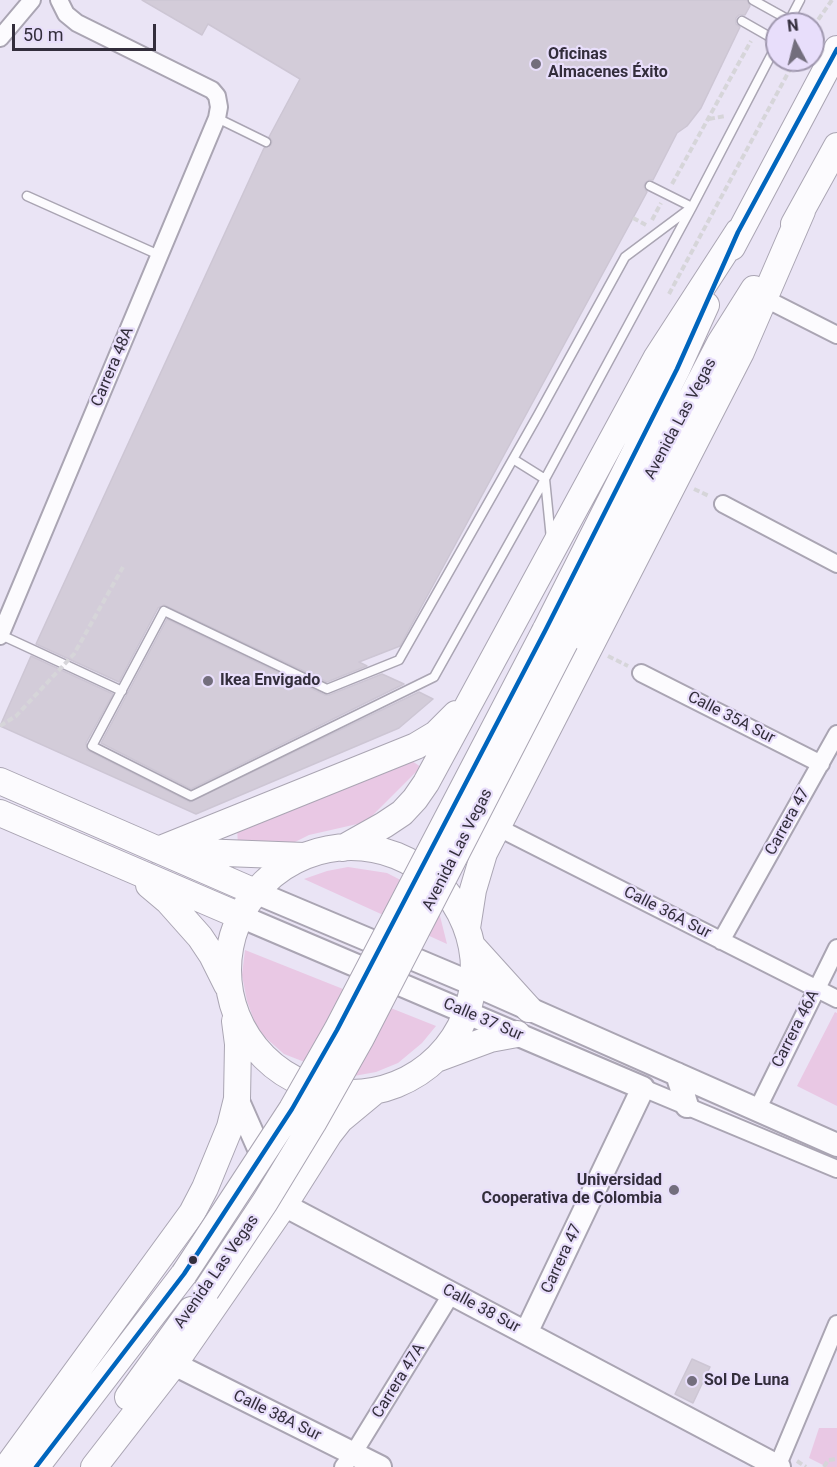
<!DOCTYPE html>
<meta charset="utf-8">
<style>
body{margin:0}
#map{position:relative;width:837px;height:1467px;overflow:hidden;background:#eae4f5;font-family:Roboto,sans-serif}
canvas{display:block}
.north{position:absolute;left:765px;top:12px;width:60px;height:60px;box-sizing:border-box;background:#e8defb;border:2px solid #a098af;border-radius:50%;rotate:353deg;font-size:16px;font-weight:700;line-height:24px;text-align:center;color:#332e3c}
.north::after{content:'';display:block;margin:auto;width:21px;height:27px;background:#736e7d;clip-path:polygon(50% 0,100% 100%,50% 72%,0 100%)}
.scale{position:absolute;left:12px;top:24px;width:144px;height:27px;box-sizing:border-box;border:3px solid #332e3c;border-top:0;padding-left:8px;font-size:18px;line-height:21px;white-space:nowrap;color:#332e3c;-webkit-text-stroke:4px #e8defb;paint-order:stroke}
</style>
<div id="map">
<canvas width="837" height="1467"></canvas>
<div class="north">N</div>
<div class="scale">50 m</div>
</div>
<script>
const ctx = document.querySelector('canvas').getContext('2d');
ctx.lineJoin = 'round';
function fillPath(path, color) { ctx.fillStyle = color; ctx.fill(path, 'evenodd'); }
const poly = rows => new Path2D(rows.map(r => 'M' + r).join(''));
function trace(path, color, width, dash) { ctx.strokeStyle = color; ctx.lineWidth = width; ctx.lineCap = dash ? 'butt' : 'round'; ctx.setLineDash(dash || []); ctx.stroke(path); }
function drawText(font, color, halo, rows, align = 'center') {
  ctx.font = font + ' Roboto,sans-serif'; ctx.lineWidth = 4.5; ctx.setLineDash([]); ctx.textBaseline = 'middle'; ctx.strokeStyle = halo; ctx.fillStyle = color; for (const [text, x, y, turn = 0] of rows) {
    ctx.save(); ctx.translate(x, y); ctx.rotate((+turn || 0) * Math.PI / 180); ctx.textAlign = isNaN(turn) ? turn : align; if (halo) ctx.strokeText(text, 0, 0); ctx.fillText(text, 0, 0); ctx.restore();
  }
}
const green = poly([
 [409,759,421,767,366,822,309,835,285,847,238,846,237,827],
 [348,867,387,873,420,890,440,916,447,944,304,879,327,871],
 [245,950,436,1026,422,1043,398,1063,376,1072,354,1076,320,1068,284,1054,258,1031,247,1001,242,975],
 [835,1012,837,1013,837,1106,797,1086],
 [819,1428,837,1428,837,1467,827,1467,809,1458]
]);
const building = poly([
 [142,0,747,0,750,6,745,15,739,15,736,18,736,24,740,27,701,108,687,126,677,133,653,180,649,180,645,183,644,187,647,192,633,218,400,646,359,662,367,666,327,682,164,605,158,608,119,682,36,644,264,148,271,145,272,141,269,137,300,79,208,24,202,35,142,0],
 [167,619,325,695,329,695,382,674,404,684,191,789,101,743,167,619],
 [31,656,113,694,86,743,87,750,190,802,419,692,433,699,399,728,196,814,0,726,31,656],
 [692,1359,710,1367,693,1403,675,1394,692,1359]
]);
const path = poly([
 [813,27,832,0],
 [709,119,725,116],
 [672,184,751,41],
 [633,218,646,225],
 [652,220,661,203],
 [669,294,795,60],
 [694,489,709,496],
 [608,656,628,666],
 [797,1461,806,1467],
 [824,1467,828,1460,837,1459]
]);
const lane = poly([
 [753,0,789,20],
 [742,21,777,41],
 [788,23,800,0],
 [217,118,266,142],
 [650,186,692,207,625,257,538,415,399,660,327,689,164,611,92,746,191,796,434,677,545,479,692,207,777,44],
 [27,196,159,255],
 [513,459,545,479,551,539],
 [1,635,122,691]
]);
const street = poly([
 [0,38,32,0],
 [764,298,837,335],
 [723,504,837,564],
 [0,636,217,118,219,107,217,96,212,90,77,23,66,14,59,0],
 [641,673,821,764],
 [497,827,837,999],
 [721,941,837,734],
 [643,1088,837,1169],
 [757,1110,837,948],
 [343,1467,353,1454,452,1293],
 [777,1467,837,1324]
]);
const secondary = poly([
 [255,892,473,984,837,1145],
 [240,916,643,1088,526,1333],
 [677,1074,687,1106],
 [237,1099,284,1205,779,1467],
 [174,1364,380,1467]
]);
const primary = poly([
 [794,224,837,146],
 [732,247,837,49],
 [545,631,677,369,706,305],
 [565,642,720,343,754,289],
 [0,781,255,892],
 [0,813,240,916],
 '228 970a123 123 0 1 1 246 0a123 123 0 1 1-246 0Z',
 [343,848,384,825,402,813,415,799,426,783,657,357,738,232],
 [158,850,416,746,436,734,456,714],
 [173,851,304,856],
 [149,885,168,901,200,937,212,955,227,985],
 [467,928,473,890,484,853,741,352,802,211],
 [472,946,529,1009],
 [436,1059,490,1039,517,1034],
 [128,1397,191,1310],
 [7,1467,192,1213,205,1188,230,1127,237,1099,238,1044,235,1021],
 [36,1467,184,1274],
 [94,1467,174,1364,284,1205,329,1134,340,1120,375,1091]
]);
const pathBridge = poly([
 [0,726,16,716,74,654,123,567]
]);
const primaryBridge = poly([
 [184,1274,292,1109,337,1030,545,631],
 [206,1291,265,1202,313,1123,361,1038,565,642]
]);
const bus1 = poly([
 [36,1467,184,1274,292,1109,337,1030,545,631,677,369,738,232,837,49]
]);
const markers = [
 [536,64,6,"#736e7d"],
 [208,681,6,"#736e7d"],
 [674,1190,6,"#736e7d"],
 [193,1260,5,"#332e3c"],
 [692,1381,6,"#736e7d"]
];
const poiNames = [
 ["Oficinas",548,55],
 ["Almacenes Éxito",548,73],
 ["Ikea Envigado",220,681],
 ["Universidad",662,1181,"right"],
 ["Cooperativa de Colombia",662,1199,"right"],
 ["Sol De Luna",704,1381]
];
const streetNames = [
 ["Carrera 48A",113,367,-67],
 ["Avenida Las Vegas",681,419,-62],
 ["Calle 35A Sur",731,718,27],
 ["Carrera 47",788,822,-61],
 ["Avenida Las Vegas",458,850,-63],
 ["Calle 36A Sur",667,913,27],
 ["Calle 37 Sur",483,1020,23],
 ["Carrera 46A",796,1029,-63],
 ["Carrera 47",562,1259,-65],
 ["Avenida Las Vegas",217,1272,-55],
 ["Calle 38 Sur",481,1309,28],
 ["Carrera 47A",399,1381,-58],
 ["Calle 38A Sur",277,1416,26]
];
fillPath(green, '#e9c8e4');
fillPath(building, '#d3ccd9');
trace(building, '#cdc6d4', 1.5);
trace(lane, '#aaa5b3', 11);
trace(street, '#aaa5b3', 20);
trace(secondary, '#aaa5b3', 26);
trace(primary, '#aaa5b3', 28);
trace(path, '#d6d5d9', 4, [6, 3]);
trace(lane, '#fcfbfe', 8);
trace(street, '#fcfbfe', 16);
trace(secondary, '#fcfbfe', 22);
trace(primary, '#fcfbfe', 26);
trace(primaryBridge, '#aaa5b3', 28, []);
trace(pathBridge, '#d6d5d9', 4, [6, 3]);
trace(primaryBridge, '#fcfbfe', 26);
trace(bus1, '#0065bd', 4.5);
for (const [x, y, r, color] of markers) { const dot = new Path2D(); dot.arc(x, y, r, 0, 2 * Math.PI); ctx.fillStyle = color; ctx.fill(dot); trace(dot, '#e8defb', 2); }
drawText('bold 16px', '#332e3c', '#e8defb', poiNames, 'left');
drawText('16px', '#332e3c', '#e8defb', streetNames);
</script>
